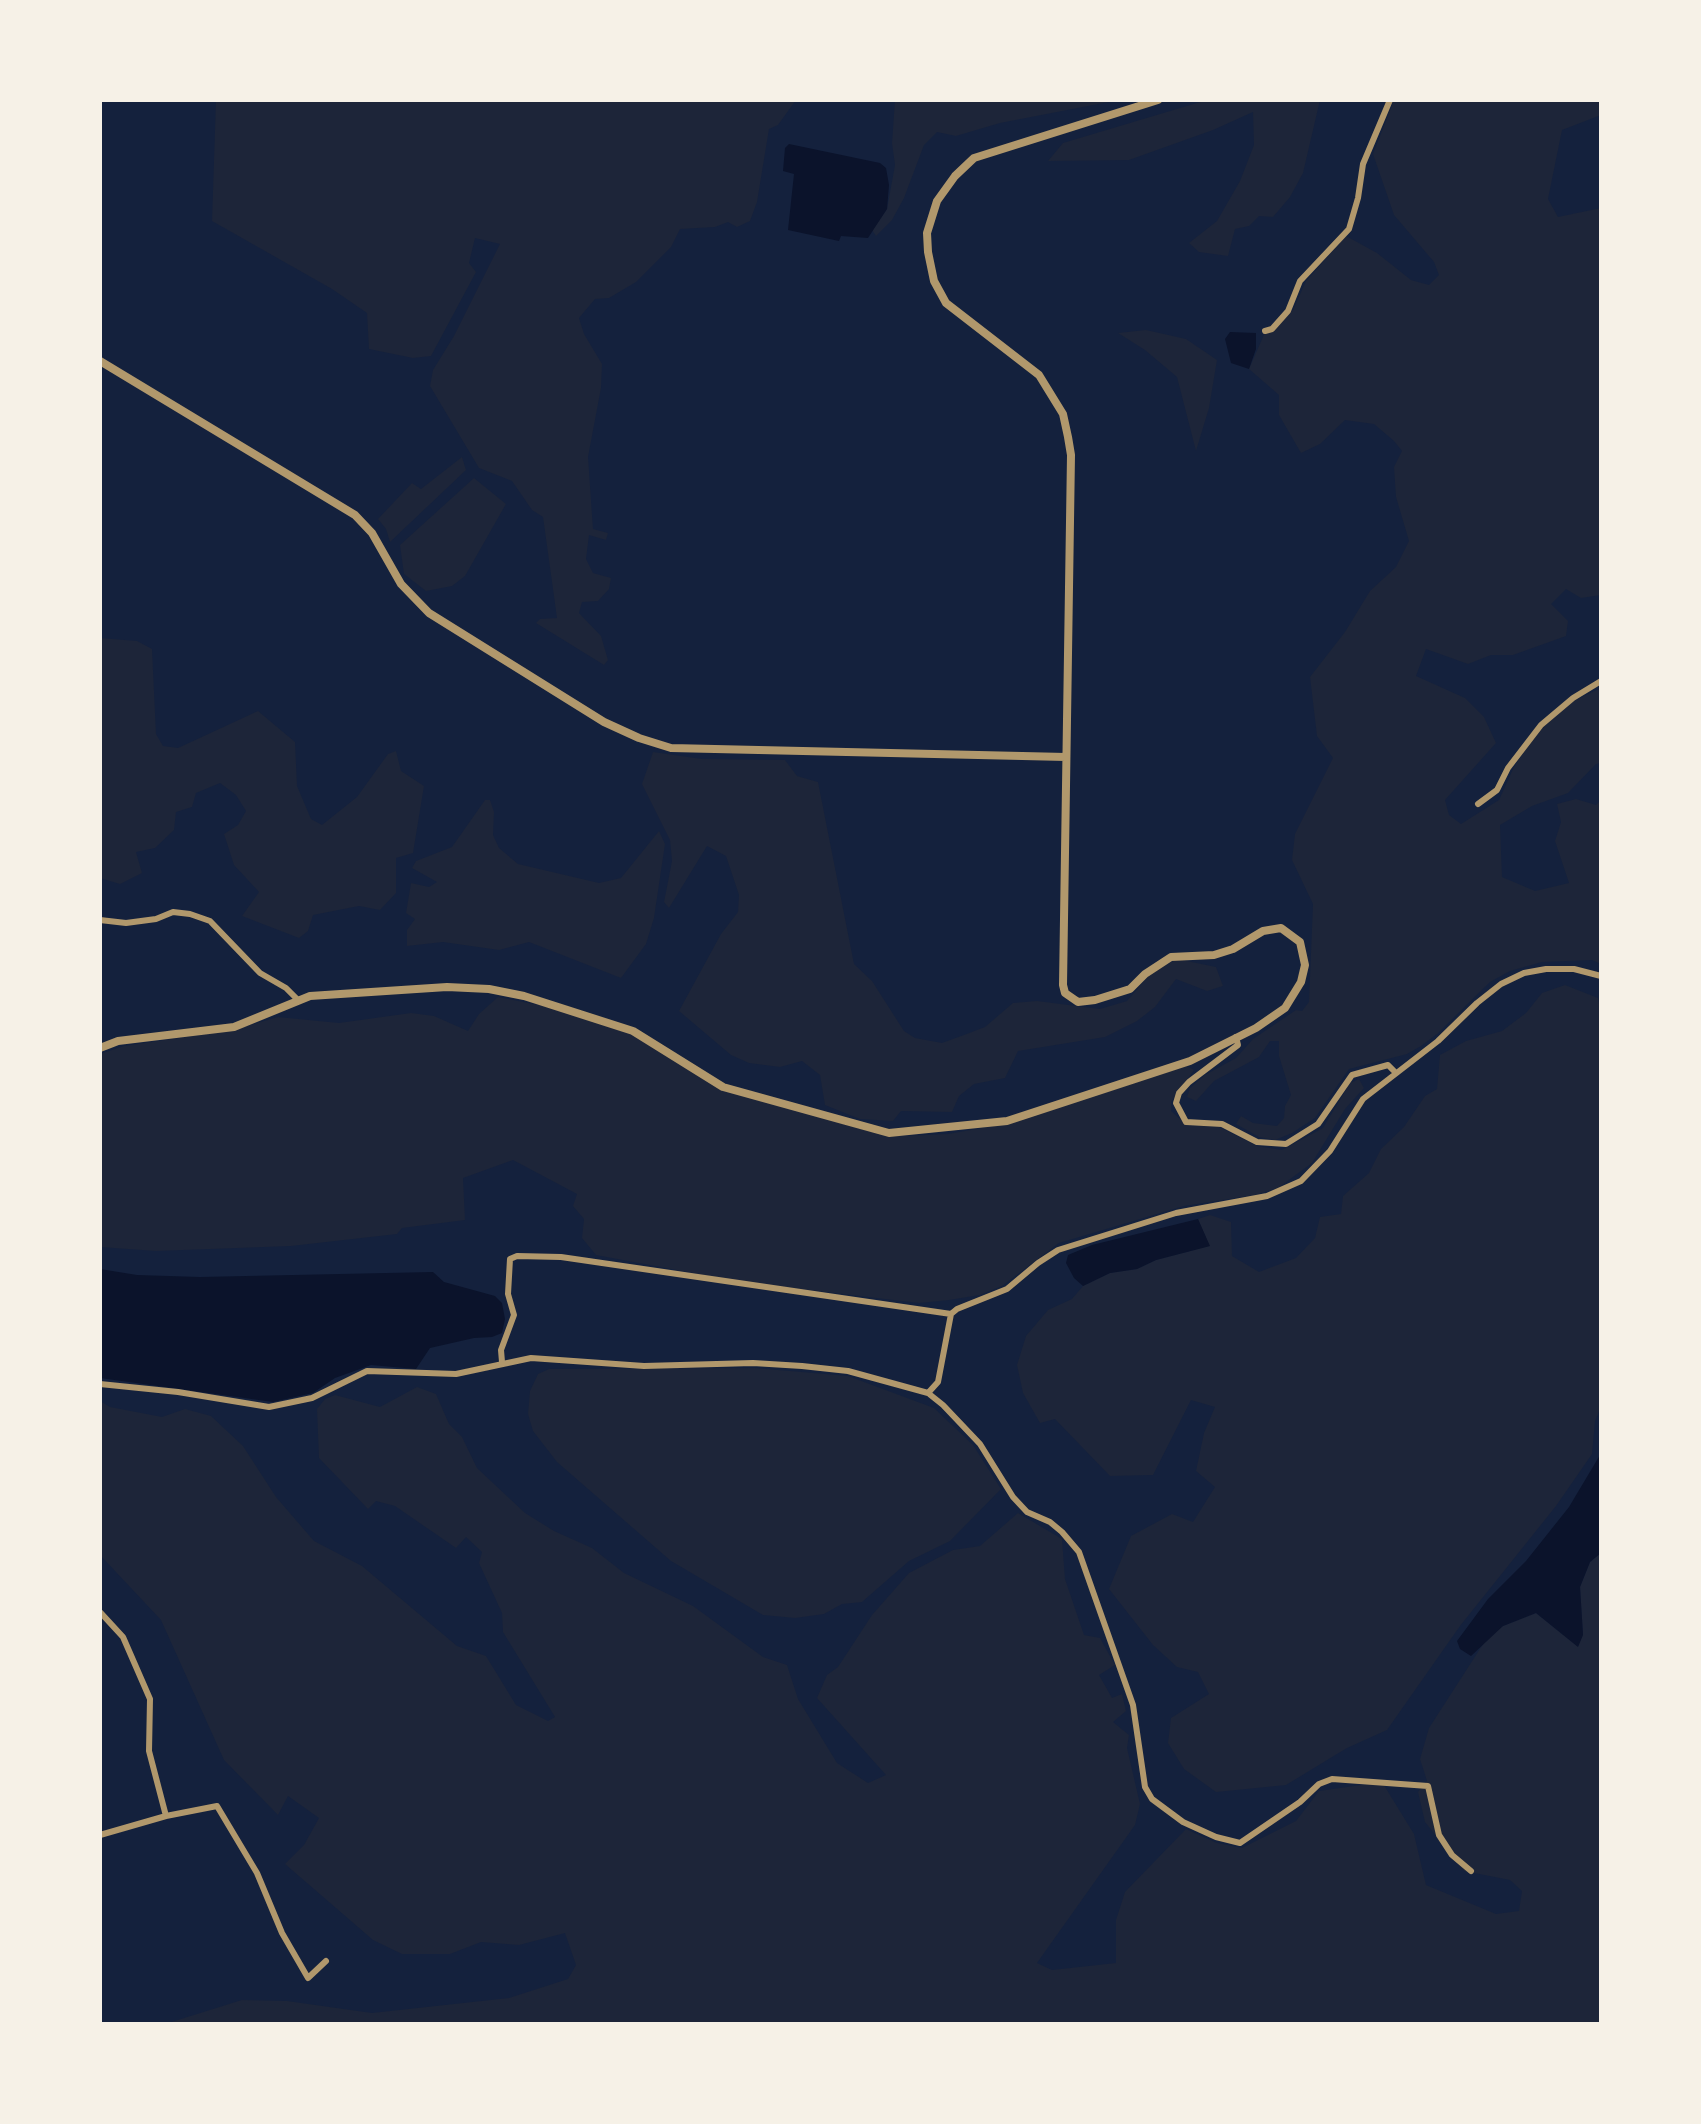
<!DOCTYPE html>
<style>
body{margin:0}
#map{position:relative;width:1701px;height:2124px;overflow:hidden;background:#14213d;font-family:"Archivo Narrow",sans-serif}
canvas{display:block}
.frame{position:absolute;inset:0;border:102px solid #f6f1e7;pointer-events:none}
</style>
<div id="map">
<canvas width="1701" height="2124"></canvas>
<div class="frame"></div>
</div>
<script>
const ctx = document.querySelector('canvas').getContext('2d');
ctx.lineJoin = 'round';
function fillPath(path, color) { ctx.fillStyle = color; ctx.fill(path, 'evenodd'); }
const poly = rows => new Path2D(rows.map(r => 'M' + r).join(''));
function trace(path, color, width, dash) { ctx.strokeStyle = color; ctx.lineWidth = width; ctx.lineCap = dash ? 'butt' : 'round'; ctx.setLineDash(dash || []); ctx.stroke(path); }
const green = poly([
 [216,100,796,100,778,125,769,129,757,202,750,221,737,227,728,222,715,227,680,229,671,247,636,282,609,298,595,299,579,318,584,334,602,364,601,388,588,457,593,529,608,533,606,540,589,535,586,559,593,573,611,578,609,589,598,601,582,602,579,613,601,636,608,660,604,665,536,623,540,619,557,618,543,517,532,510,512,481,479,468,430,386,433,370,454,336,500,244,475,238,469,263,476,272,431,356,413,358,369,349,367,313,332,289,212,221],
 [895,100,1119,100,1000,123,956,136,937,132,924,145,904,198,892,220,876,236,872,230,887,209,895,165,892,143],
 [1207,100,1320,100,1303,173,1290,197,1273,217,1259,216,1249,226,1235,229,1228,256,1199,252,1189,243,1217,221,1240,181,1254,145,1253,112,1213,130,1129,160,1048,161,1063,143],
 [1394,100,1601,100,1601,115,1562,130,1548,199,1558,217,1601,208,1601,595,1581,598,1566,589,1551,604,1568,621,1566,636,1513,655,1491,655,1468,664,1426,649,1416,676,1465,698,1484,717,1496,743,1445,800,1449,815,1461,824,1499,800,1514,767,1540,727,1571,702,1601,688,1601,763,1596,764,1568,793,1532,806,1500,825,1502,877,1535,891,1569,883,1555,841,1561,822,1557,804,1576,799,1596,805,1601,800,1601,964,1592,960,1542,962,1510,971,1490,982,1437,1034,1421,1046,1407,1054,1349,1069,1315,1118,1292,1133,1275,1140,1259,1137,1236,1124,1241,1116,1253,1123,1277,1126,1284,1118,1285,1106,1291,1095,1279,1056,1279,1041,1270,1041,1259,1057,1214,1081,1196,1101,1187,1097,1190,1088,1205,1075,1236,1058,1253,1039,1296,1010,1302,1011,1309,1002,1313,904,1292,860,1295,834,1333,758,1317,736,1310,677,1345,632,1370,591,1396,567,1409,541,1396,497,1394,467,1402,451,1394,441,1374,424,1345,420,1320,444,1301,453,1279,415,1279,395,1249,369,1266,330,1293,310,1306,281,1346,236,1377,253,1411,280,1429,285,1439,275,1434,262,1394,215,1373,154],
 [1146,330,1186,339,1217,360,1209,408,1196,451,1177,377,1145,350,1118,333],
 [462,457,466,470,390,542,386,529,378,519,412,483,421,489],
 [474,478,506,504,465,576,452,586,426,591,404,574,400,545],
 [100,638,137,641,152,649,156,734,163,746,178,748,258,711,295,742,297,786,311,819,322,825,357,797,388,754,396,751,401,771,424,786,413,853,396,858,396,893,380,910,359,906,313,915,308,931,299,938,242,916,259,892,234,865,224,834,238,825,246,811,236,795,220,783,196,793,192,807,176,812,174,830,155,848,136,852,142,873,120,884,100,878],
 [653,752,702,759,785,760,797,776,818,782,854,964,872,981,904,1031,915,1038,942,1043,964,1035,985,1027,1013,1003,1037,1001,1100,1009,1127,1001,1150,974,1177,959,1216,967,1223,986,1207,991,1176,979,1155,1007,1137,1021,1105,1037,1018,1051,1005,1078,974,1084,959,1096,952,1112,901,1111,893,1121,860,1119,825,1105,820,1075,802,1061,780,1067,749,1063,731,1055,679,1011,721,934,738,912,739,895,726,856,707,846,669,908,664,902,672,861,670,840,642,784],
 [485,800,490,800,494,812,493,835,499,848,518,864,599,883,621,878,659,831,665,844,654,918,646,944,621,978,529,942,499,950,443,942,407,946,407,930,415,919,406,913,411,883,429,887,437,882,412,868,416,861,452,847],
 [1565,985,1598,998,1601,1014,1601,1407,1595,1421,1592,1454,1556,1506,1460,1626,1387,1730,1347,1748,1286,1785,1216,1792,1184,1769,1168,1743,1171,1718,1209,1694,1198,1672,1177,1667,1153,1645,1109,1589,1131,1536,1172,1514,1193,1522,1215,1487,1196,1471,1204,1433,1215,1407,1191,1400,1153,1475,1110,1476,1055,1419,1040,1423,1023,1393,1017,1365,1026,1336,1048,1310,1072,1299,1083,1286,1110,1273,1137,1269,1156,1260,1209,1246,1198,1219,1210,1215,1231,1222,1232,1256,1259,1272,1296,1258,1315,1238,1320,1217,1341,1214,1343,1196,1369,1173,1381,1149,1404,1127,1425,1096,1437,1089,1440,1055,1466,1041,1502,1031,1526,1013,1542,993],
 [498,997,549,1007,632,1032,721,1088,868,1131,901,1136,948,1134,1005,1124,1187,1066,1194,1070,1171,1102,1171,1111,1187,1125,1219,1127,1257,1146,1282,1150,1323,1128,1350,1083,1359,1079,1364,1088,1345,1109,1312,1163,1278,1188,1255,1195,1184,1206,1059,1243,1002,1286,980,1295,949,1300,919,1303,741,1282,596,1255,582,1238,584,1219,573,1206,577,1194,513,1160,463,1178,465,1220,402,1228,397,1234,291,1246,156,1251,100,1247,100,1054,124,1046,233,1030,278,1017,339,1023,411,1013,434,1016,468,1031,479,1014],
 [755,1368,848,1376,934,1408,973,1445,1001,1489,950,1541,909,1561,862,1602,842,1604,824,1614,795,1618,763,1615,671,1561,557,1462,533,1431,528,1414,530,1391,538,1374,549,1369],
 [417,1387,436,1394,449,1424,462,1437,477,1468,525,1513,554,1531,592,1548,624,1573,693,1606,763,1657,787,1665,798,1699,837,1763,868,1783,886,1775,817,1698,827,1675,838,1667,872,1615,909,1573,953,1550,980,1546,1018,1513,1062,1539,1065,1579,1084,1635,1100,1638,1115,1665,1099,1675,1112,1698,1122,1694,1126,1711,1113,1722,1129,1735,1127,1748,1140,1804,1135,1825,1037,1963,1052,1970,1116,1963,1116,1920,1125,1892,1186,1829,1217,1843,1242,1848,1296,1821,1319,1791,1382,1782,1414,1834,1426,1885,1496,1914,1519,1911,1522,1891,1510,1880,1464,1871,1425,1822,1418,1792,1427,1781,1420,1759,1429,1728,1487,1638,1503,1626,1536,1613,1577,1646,1583,1635,1580,1587,1590,1562,1601,1553,1601,2024,165,2024,242,2000,287,2001,372,2013,509,1998,568,1979,576,1965,565,1933,519,1945,481,1942,450,1954,402,1954,373,1940,285,1864,304,1845,319,1818,288,1796,278,1815,224,1760,161,1620,100,1555,100,1401,110,1407,162,1417,185,1409,211,1416,243,1446,276,1497,314,1541,362,1566,457,1646,486,1656,516,1705,548,1721,555,1717,503,1632,502,1613,479,1563,482,1552,466,1537,456,1548,395,1506,376,1501,368,1509,319,1458,317,1409,325,1399,335,1395,380,1407]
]);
const water = poly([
 [789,144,880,163,886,168,889,185,887,209,868,238,841,236,839,241,788,230,794,174,783,171,785,148],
 [1230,332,1256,333,1256,349,1249,369,1231,363,1225,339],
 [1198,1219,1210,1246,1156,1260,1137,1269,1110,1273,1083,1286,1074,1278,1066,1263,1068,1255,1092,1245],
 [100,1269,137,1275,200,1277,433,1272,444,1282,495,1296,502,1303,505,1319,502,1333,492,1337,474,1338,430,1348,416,1369,371,1365,335,1378,313,1393,273,1402,100,1378],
 [1600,1455,1601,1553,1590,1562,1580,1587,1583,1635,1578,1647,1536,1613,1503,1626,1471,1656,1460,1649,1457,1641,1488,1599,1526,1561,1569,1507]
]);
const minor = poly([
 [1265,331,1272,329,1288,311,1300,281,1349,229,1358,198,1363,164,1390,100],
 [1478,804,1497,790,1508,768,1541,725,1573,698,1601,681],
 [100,920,126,923,156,919,173,912,190,914,210,921,260,973,286,988,297,999],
 [1236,1037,1238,1045,1189,1082,1179,1093,1176,1103,1186,1122,1222,1124,1257,1142,1286,1144,1318,1124,1352,1075,1388,1065,1395,1072],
 [502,1362,501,1350,514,1315,508,1294,510,1259,517,1256,561,1257,951,1314],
 [100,1384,178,1392,269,1407,312,1398,367,1371,456,1374,531,1358,644,1366,753,1363,802,1366,848,1371,928,1393,943,1405,980,1444,1013,1497,1027,1512,1050,1522,1062,1532,1079,1552,1133,1705,1145,1787,1152,1799,1183,1822,1216,1837,1240,1843,1300,1802,1319,1784,1332,1779,1428,1786,1439,1835,1452,1855,1471,1871],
 [928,1393,938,1382,951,1314,957,1309,1007,1289,1038,1263,1058,1250,1176,1213,1267,1196,1301,1181,1330,1151,1363,1099,1438,1041,1477,1003,1501,984,1524,973,1546,969,1574,969,1601,976],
 [100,1612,123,1637,150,1699,149,1751,166,1816],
 [100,1835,166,1816,217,1806,257,1873,282,1933,308,1978,326,1961]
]);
const tertiary = poly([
 [100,361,355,515,372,533,401,584,429,613,604,722,639,738,671,748,1066,757],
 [100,1048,118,1041,234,1027,310,996,447,987,489,989,524,996,633,1031,723,1087,889,1133,1007,1121,1190,1061,1256,1028,1285,1008,1301,982,1305,965,1300,942,1281,928,1263,931,1233,949,1214,955,1171,957,1145,974,1130,989,1095,1000,1078,1002,1065,993,1063,985,1071,455,1068,437,1063,414,1039,375,946,303,934,281,928,252,927,233,937,201,955,176,974,158,1158,100]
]);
fillPath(green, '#1d2539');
fillPath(water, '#0b132b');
trace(minor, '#b1986c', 6);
trace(tertiary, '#b1986c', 8);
</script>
